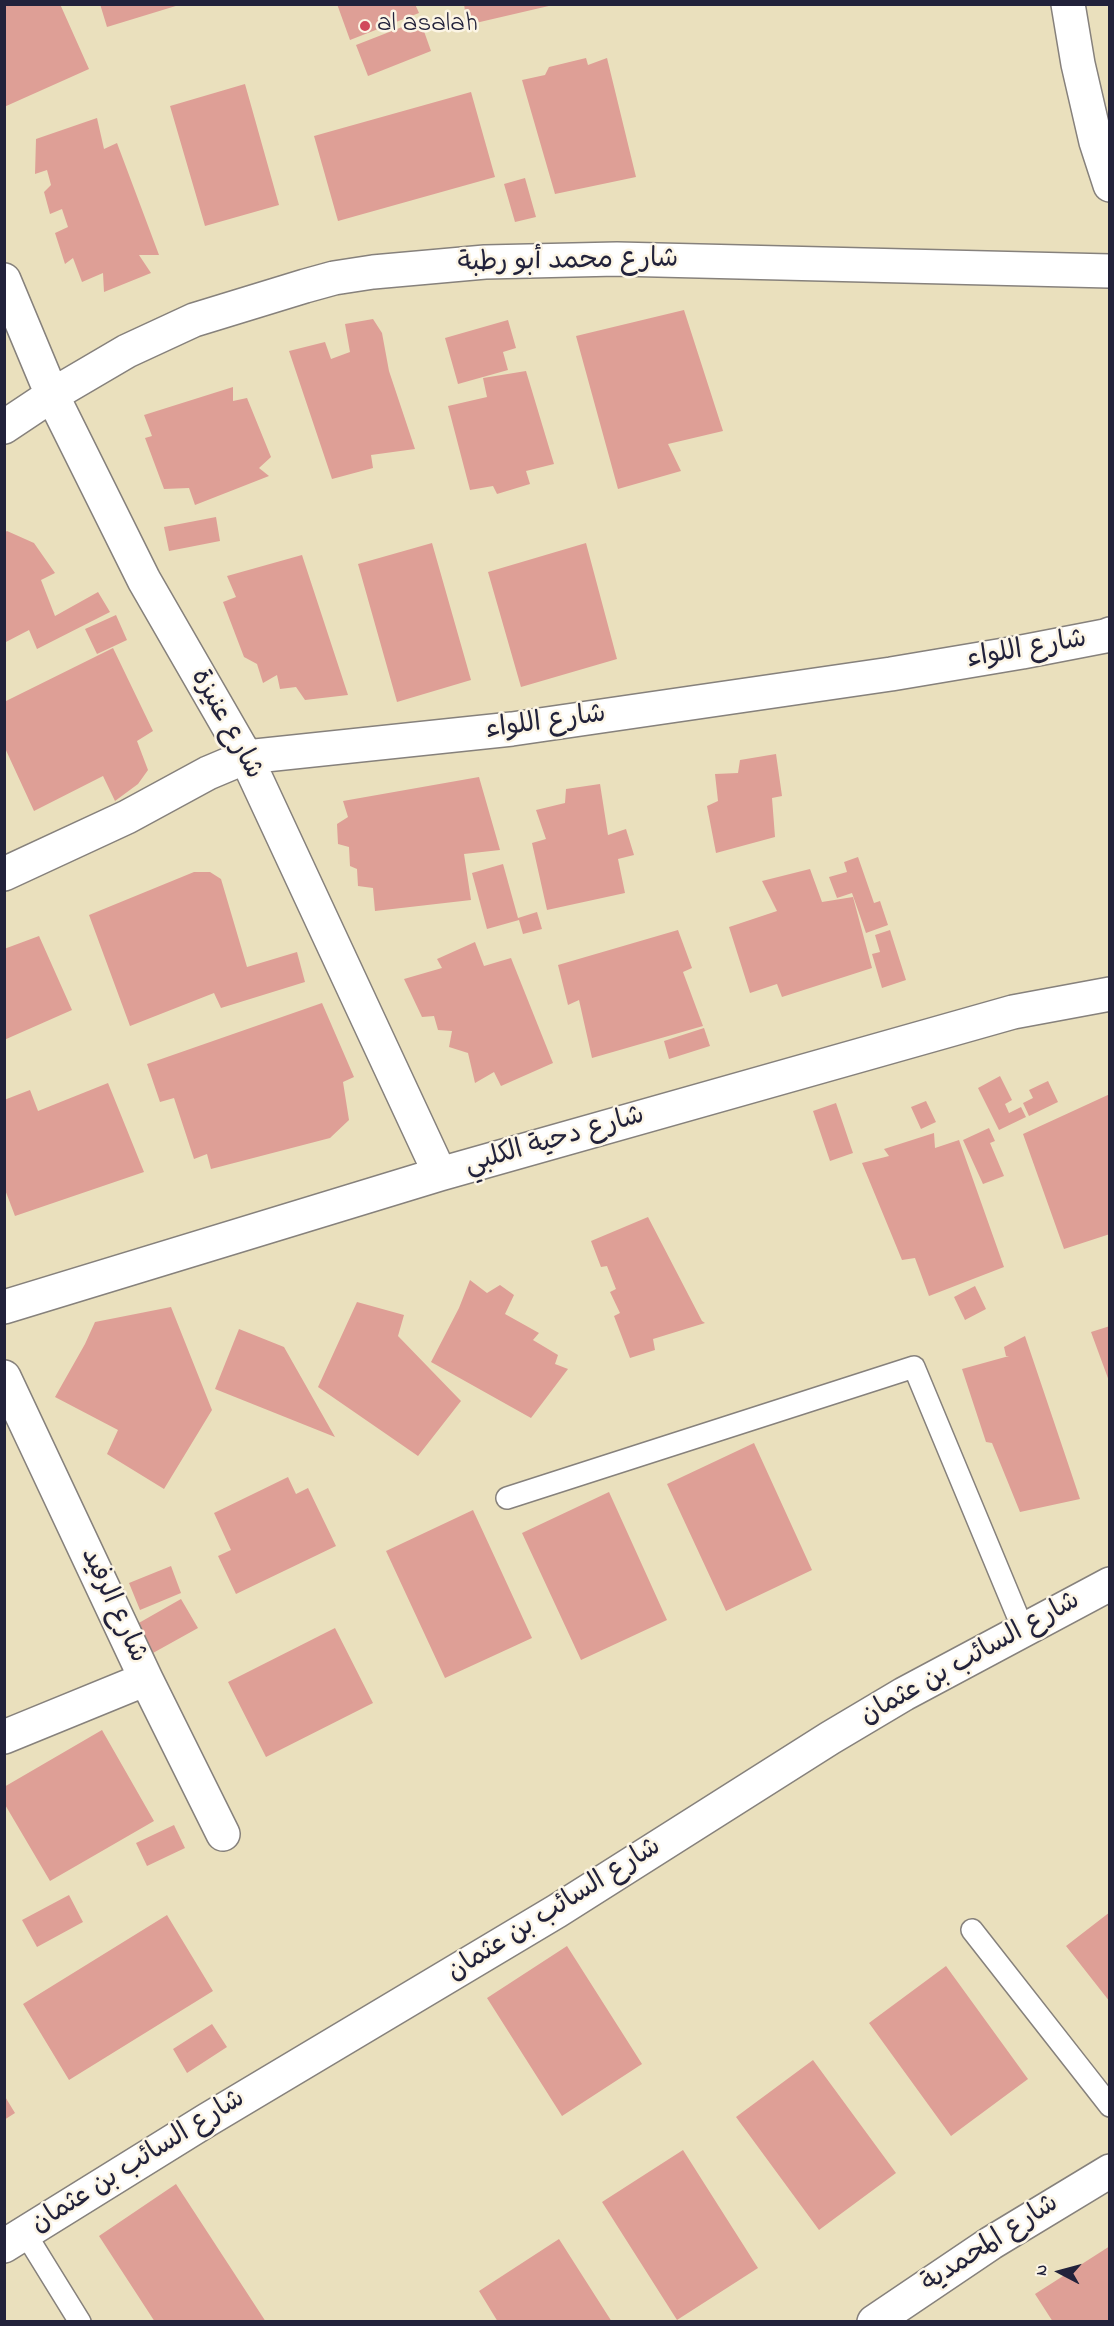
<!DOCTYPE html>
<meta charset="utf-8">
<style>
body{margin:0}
#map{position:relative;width:1114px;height:2326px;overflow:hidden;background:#eae0bd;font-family:"Indie Flower",sans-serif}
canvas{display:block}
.frame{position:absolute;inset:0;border:6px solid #22223b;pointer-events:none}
.north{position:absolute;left:1030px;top:2242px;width:60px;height:60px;-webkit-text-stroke:4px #fcf5e5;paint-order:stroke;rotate:276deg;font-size:16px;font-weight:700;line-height:24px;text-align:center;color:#22223b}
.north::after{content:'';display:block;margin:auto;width:21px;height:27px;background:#22223b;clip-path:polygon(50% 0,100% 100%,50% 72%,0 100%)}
</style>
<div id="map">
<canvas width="1114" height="2326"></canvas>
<div class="frame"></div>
<div class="north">N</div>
</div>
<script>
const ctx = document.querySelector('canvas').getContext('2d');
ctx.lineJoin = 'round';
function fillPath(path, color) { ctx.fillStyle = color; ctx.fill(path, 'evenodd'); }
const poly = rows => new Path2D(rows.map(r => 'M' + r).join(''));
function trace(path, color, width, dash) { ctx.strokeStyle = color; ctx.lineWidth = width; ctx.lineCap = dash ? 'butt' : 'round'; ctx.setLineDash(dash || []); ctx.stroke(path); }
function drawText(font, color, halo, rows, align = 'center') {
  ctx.font = font + ' "Indie Flower","Playpen Sans Arabic",sans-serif'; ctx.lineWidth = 5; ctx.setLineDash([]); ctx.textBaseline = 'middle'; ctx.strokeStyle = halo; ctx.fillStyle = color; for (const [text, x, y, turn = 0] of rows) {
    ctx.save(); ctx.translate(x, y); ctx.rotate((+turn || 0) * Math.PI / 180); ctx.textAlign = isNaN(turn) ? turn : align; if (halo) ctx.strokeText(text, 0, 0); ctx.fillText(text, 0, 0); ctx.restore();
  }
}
const building = poly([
 [4,4,60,4,89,69,4,107],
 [100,4,179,4,179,5,107,27],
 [337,4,415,4,419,13,350,40],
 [464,4,553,4,553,5,467,25],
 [420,20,431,51,368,76,356,45],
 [586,58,588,65,607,58,636,177,555,194,522,80,545,75,549,67],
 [245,84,279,205,205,226,170,106],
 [471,92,495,177,338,221,314,136],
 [97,118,104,149,117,143,159,255,139,255,151,273,104,292,103,273,82,282,73,258,65,264,55,233,68,227,62,209,50,214,44,192,51,185,47,170,35,174,36,139],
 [525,178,536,217,515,222,504,184],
 [684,310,723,431,668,444,681,471,618,489,576,336],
 [373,319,382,333,389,371,415,449,371,455,373,468,332,479,289,351,325,342,331,359,350,352,345,324],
 [508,320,516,348,503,352,508,370,458,384,445,338],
 [526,371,554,464,526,471,530,484,497,494,493,486,470,490,448,406,487,397,483,378],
 [233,387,233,401,247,398,271,457,259,468,269,476,195,505,189,488,164,489,145,438,152,436,144,415],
 [216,517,220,541,169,551,164,527],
 [7,531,34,543,55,573,41,580,55,616,98,592,110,612,37,649,29,630,4,643,4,533],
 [432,543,471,680,397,702,358,564],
 [586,543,617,659,521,687,488,572],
 [302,555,348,695,305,700,296,687,280,689,277,675,263,683,257,664,244,657,223,602,236,597,227,576],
 [116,615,127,640,97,654,85,629],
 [113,648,153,731,137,741,148,770,138,784,115,801,103,776,34,811,4,746,4,702],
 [776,754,782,796,772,798,775,837,716,853,707,806,718,801,715,774,738,773,740,760],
 [479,777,500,850,464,854,471,900,375,911,373,888,358,886,357,869,350,866,349,847,338,844,337,824,348,817,343,801],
 [600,784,608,835,626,829,634,855,618,859,625,893,547,910,532,843,546,839,536,810,565,803,566,789],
 [858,857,874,903,880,901,888,925,866,933,852,893,837,898,829,877,847,872,844,862],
 [503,864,518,918,537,912,542,929,523,934,519,920,487,929,472,873],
 [810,869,822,902,853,897,872,968,782,997,777,984,750,993,729,927,777,911,762,881],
 [194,872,210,872,221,879,247,967,297,952,305,982,221,1008,214,993,130,1026,89,915],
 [678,930,692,968,683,972,703,1026,592,1058,579,1000,568,1005,558,965],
 [890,930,906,980,882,988,872,954,880,952,875,935],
 [39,936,72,1010,4,1040,4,949],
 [475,942,484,966,511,958,553,1063,501,1086,494,1072,475,1083,468,1053,449,1047,452,1031,438,1030,434,1016,422,1017,404,979,442,968,437,959],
 [322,1003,354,1077,343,1082,349,1120,330,1138,211,1169,207,1154,194,1159,174,1098,160,1102,147,1064],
 [704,1028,710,1046,669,1059,664,1041],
 [1000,1076,1012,1100,1005,1104,1009,1113,1021,1107,1026,1117,999,1130,978,1088],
 [1048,1081,1058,1102,1029,1116,1023,1103,1033,1098,1029,1090],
 [108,1083,144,1172,15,1216,4,1187,4,1100,30,1090,38,1111],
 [1110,1094,1110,1234,1064,1249,1023,1134],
 [926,1101,936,1122,921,1129,911,1107],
 [836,1103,853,1153,830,1161,813,1111],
 [989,1128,995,1141,990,1143,1004,1176,983,1184,963,1140],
 [934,1133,935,1148,959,1140,1004,1267,929,1296,915,1258,902,1260,862,1163,889,1156,884,1149],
 [648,1217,702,1321,705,1323,653,1339,655,1350,630,1358,614,1316,620,1313,610,1292,616,1289,607,1266,601,1267,591,1241],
 [470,1280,487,1293,500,1285,514,1295,505,1314,539,1333,533,1340,558,1355,555,1364,568,1369,531,1418,431,1362,459,1308],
 [975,1286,986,1309,965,1320,954,1297],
 [357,1302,404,1315,398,1336,461,1401,418,1456,318,1387],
 [171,1307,212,1410,164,1489,107,1454,118,1430,55,1397,85,1344,95,1322],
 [1110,1326,1110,1381,1109,1381,1091,1332],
 [239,1329,284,1347,335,1437,215,1389],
 [1025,1336,1080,1499,1020,1512,992,1443,986,1442,962,1369,1009,1356,1006,1356,1004,1347],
 [754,1443,812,1570,726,1611,667,1484],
 [288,1477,296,1494,308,1488,336,1546,236,1594,218,1556,231,1550,214,1513],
 [609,1492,667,1620,581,1660,522,1533],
 [473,1510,532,1638,445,1678,386,1551],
 [171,1566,181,1593,140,1610,129,1583],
 [181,1599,198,1628,153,1653,137,1624],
 [335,1628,373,1703,266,1757,228,1682],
 [102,1730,154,1821,50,1881,4,1803,4,1787],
 [174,1825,185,1848,147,1866,136,1843],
 [69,1895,83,1922,37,1947,22,1920],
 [1110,1912,1110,2002,1066,1946],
 [167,1915,213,1991,69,2080,23,2004],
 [567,1946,642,2064,562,2116,487,1998],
 [946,1966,1028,2079,951,2136,869,2023],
 [212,2024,227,2047,187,2073,173,2049],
 [813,2060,896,2173,819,2230,736,2117],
 [4,2095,15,2113,4,2120],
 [683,2150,758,2268,677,2320,602,2202],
 [176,2184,266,2322,155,2322,99,2236],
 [559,2239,612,2322,498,2322,479,2291],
 [1110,2246,1110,2322,1053,2322,1035,2294]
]);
const lane = poly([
 [507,1498,914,1367,1023,1629],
 [972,1930,1110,2106],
 [25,2233,80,2322]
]);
const street = poly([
 [1068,4,1078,64,1096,142,1110,185],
 [4,280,52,395,144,580,246,757,440,1174],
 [4,427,52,395,127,351,194,320,305,286,334,278,373,272,485,262,617,259,1110,271],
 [4,874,127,817,208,773,246,757,512,729,891,674,1022,652,1105,636,1110,634],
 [4,1307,440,1174,1013,1012,1110,994],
 [4,1377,146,1679,223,1834],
 [4,1737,146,1679],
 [4,2246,207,2120,557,1911,830,1738,904,1694,1110,1584]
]);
const secondary = poly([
 [874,2322,991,2243,1110,2171]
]);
const markers = [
 [365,26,6,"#d1495b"]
];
const poiNames = [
 ["al asalah",377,26]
];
const streetNames = [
 ["شارع محمد أبو رطبة",568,263,-1],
 ["شارع اللواء",1027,651,-10],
 ["شارع اللواء",546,724,-8],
 ["شارع عنيزة",225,725,61],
 ["شارع دحية الكلبي",555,1142,-16],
 ["شارع الرفيد",112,1606,65],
 ["شارع السائب بن عثمان",971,1660,-29],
 ["شارع السائب بن عثمان",555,1911,-32],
 ["شارع السائب بن عثمان",139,2163,-32],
 ["شارع المحمدية",991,2245,-33]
];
fillPath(building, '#de9f96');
trace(lane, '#86817c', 24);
trace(street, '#86817c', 36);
trace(secondary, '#86817c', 36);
trace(lane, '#fff', 21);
trace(street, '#fff', 33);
trace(secondary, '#fff', 33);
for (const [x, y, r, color] of markers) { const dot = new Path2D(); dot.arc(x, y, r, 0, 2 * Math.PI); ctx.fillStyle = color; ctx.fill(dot); trace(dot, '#fcf5e5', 2); }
drawText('27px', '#22223b', '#fcf5e5', poiNames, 'left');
drawText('27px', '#22223b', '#fcf5e5', streetNames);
</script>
